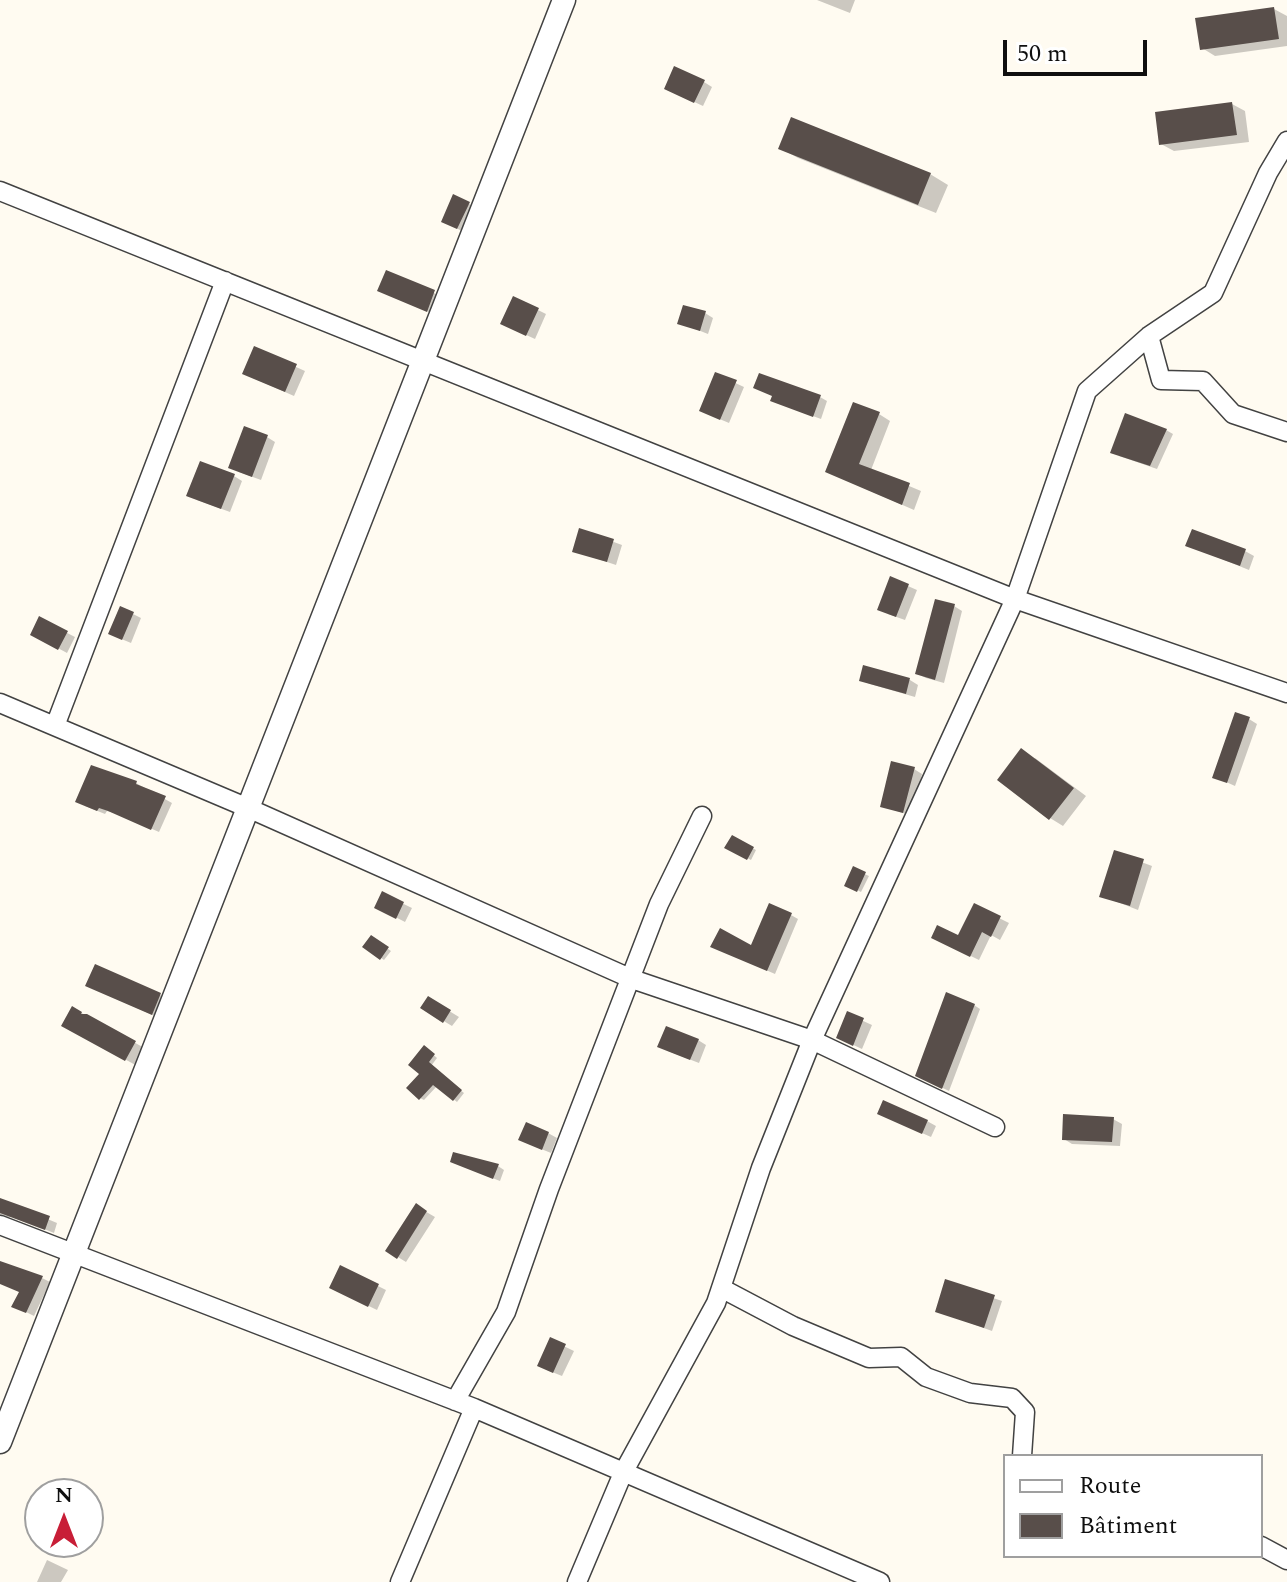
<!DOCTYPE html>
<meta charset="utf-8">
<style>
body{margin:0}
#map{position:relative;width:1287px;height:1582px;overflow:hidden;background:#fffbf1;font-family:Spectral,serif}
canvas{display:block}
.legend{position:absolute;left:1003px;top:1454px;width:260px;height:104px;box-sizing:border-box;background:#fff;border:2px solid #9f9f9f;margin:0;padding:10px 14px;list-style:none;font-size:24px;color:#0f0f0f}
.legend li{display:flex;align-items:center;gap:16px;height:40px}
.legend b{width:40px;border:2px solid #9f9f9f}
.north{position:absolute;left:24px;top:1478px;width:80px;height:80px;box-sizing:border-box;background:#fff;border:2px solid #9f9f9f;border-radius:50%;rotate:0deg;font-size:22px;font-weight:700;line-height:32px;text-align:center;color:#0f0f0f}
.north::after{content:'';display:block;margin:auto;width:28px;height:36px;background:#c81e37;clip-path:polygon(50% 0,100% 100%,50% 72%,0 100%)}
.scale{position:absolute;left:1003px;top:40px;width:144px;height:36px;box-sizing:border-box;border:4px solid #0f0f0f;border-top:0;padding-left:10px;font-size:24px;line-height:28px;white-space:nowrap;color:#0f0f0f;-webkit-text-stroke:6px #fff;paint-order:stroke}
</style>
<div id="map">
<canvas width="1287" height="1582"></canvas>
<ul class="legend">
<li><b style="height:10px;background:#fff"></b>Route</li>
<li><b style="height:22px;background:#584e4a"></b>Bâtiment</li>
</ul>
<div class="north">N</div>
<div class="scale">50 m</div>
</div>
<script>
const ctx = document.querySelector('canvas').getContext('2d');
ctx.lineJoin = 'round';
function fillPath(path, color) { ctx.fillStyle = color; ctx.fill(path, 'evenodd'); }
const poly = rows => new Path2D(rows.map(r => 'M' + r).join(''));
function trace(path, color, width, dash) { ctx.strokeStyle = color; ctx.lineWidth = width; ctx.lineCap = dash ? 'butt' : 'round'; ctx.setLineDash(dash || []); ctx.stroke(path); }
const shadow = poly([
 [817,0,855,0,850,13],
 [1274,9,1287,16,1287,46,1215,56,1202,48],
 [704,82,712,87,703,106,675,93],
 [1232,104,1245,111,1249,142,1174,151,1161,144],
 [780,148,930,174,948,185,936,213,798,158],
 [469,204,477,208,466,233,452,226],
 [387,273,443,297,436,315,388,295],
 [538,310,546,314,535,339,511,328],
 [705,313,713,318,708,334,680,323],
 [256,349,305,371,294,396,253,378],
 [716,374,744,387,729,423,710,415],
 [820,397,827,401,821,419,780,404],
 [879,414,890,421,871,470,921,491,914,510,827,472],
 [1166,430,1173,434,1157,469,1119,456],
 [267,437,275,442,261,480,239,472],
 [234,476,242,481,230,512,197,500],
 [581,530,622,545,616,565,574,551],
 [1187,545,1245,551,1254,556,1249,570],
 [892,579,917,590,905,620,888,614],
 [954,606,962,611,944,683,926,678,918,674],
 [133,614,141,618,131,643,119,638],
 [40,619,75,637,67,653,32,634],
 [865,668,910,680,918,685,915,697,870,684,861,680],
 [1249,719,1257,724,1235,786,1215,777],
 [1035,758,1086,796,1063,826,1050,818],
 [914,769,922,774,912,816,882,806],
 [136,783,172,803,159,832,118,814,107,811,105,814,85,806],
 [732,837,756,850,751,860,727,848],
 [1115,852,1152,866,1138,910,1102,896],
 [854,869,869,876,861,892,847,885],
 [383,894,412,908,405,922,376,907],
 [975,906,1009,923,1000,940,991,935,979,960,942,942,959,938],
 [791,915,798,919,775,974,720,950,752,948],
 [371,937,391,951,384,960,365,947],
 [101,992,160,995,173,1002,166,1021],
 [428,998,459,1017,452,1026,422,1008],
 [974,1005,980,1009,949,1091,924,1079],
 [76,1010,148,1050,139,1067,63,1025],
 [848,1014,872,1025,862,1049,847,1042],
 [698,1040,706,1045,699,1063,668,1051],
 [428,1050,437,1058,431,1066,464,1093,457,1102,437,1086,424,1100,420,1098,422,1073],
 [888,1118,927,1121,936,1126,931,1137],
 [1113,1119,1122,1124,1120,1146,1072,1144,1064,1139],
 [548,1133,557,1138,551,1153,529,1144],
 [459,1165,498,1166,504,1170,500,1181],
 [0,1199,57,1223,54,1233,14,1217,0,1218],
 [416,1206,435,1217,406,1262,388,1251],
 [0,1263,30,1272,50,1282,34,1316,22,1310,21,1292,0,1283],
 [947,1282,1002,1301,992,1331,937,1311],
 [378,1286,386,1290,377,1310,340,1292],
 [551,1340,574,1351,562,1376,547,1370],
 [47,1560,68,1570,61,1582,37,1582]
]);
const building = poly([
 [1274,7,1279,39,1200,50,1195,18],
 [674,66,705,80,694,103,664,89],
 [1232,102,1237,135,1159,145,1155,112],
 [791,117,931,173,918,205,778,149],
 [453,194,470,202,457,229,441,222],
 [386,270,435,290,427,312,377,291],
 [513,296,539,308,526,336,500,324],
 [683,305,706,311,700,331,677,324],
 [254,346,297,364,285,392,242,374],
 [715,372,737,380,720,420,699,411],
 [759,373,821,395,813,417,770,401,772,396,753,388],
 [853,402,880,412,859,464,910,483,902,505,825,472],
 [1125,413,1167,429,1150,466,1110,453],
 [244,426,268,435,252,477,228,468],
 [200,461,235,474,221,509,186,496],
 [579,528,614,539,607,562,572,552],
 [1192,529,1246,549,1240,566,1185,546],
 [890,576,909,584,896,617,877,610],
 [935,599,955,604,935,680,915,674],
 [120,606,134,612,122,640,108,634],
 [39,616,68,631,58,650,30,635],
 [863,665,910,678,906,694,859,681],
 [1235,712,1250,717,1227,783,1212,778],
 [1021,748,1074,788,1049,820,997,780],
 [891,761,915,767,903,813,880,807],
 [91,765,137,781,136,784,166,796,151,830,108,811,99,808,97,811,75,802],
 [732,835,754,847,747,860,724,848],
 [1114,850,1144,859,1130,906,1099,897],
 [853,866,866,872,857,892,844,886],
 [382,891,404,902,396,919,374,908],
 [769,903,792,913,767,971,710,947,720,928,751,945],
 [974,903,1001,916,991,937,982,932,970,957,931,938,937,925,958,935],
 [371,935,389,947,380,960,362,947],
 [95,964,161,993,152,1015,85,986],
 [946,992,975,1004,942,1089,915,1076],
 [428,996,451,1010,443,1023,420,1008],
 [72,1006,82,1012,81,1014,87,1014,136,1041,125,1061,61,1026],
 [847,1011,864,1018,853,1046,836,1038],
 [666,1026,699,1039,690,1060,657,1047],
 [424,1045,435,1054,429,1062,462,1090,453,1101,433,1085,419,1100,406,1088,419,1074,408,1065],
 [883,1100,928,1120,922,1134,877,1114],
 [1063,1114,1114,1117,1112,1142,1062,1140],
 [526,1122,549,1132,542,1150,518,1140],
 [453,1152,499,1164,493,1179,450,1162],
 [0,1198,50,1216,45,1230,0,1213],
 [416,1203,427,1211,397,1259,385,1251],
 [0,1261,43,1276,26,1313,11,1307,19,1292,0,1284],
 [340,1265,379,1284,368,1307,329,1288],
 [945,1279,995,1295,984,1328,935,1312],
 [550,1337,566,1344,553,1373,537,1366]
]);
const minor = poly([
 [0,191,1015,599,1287,693],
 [1149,336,1161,380,1203,381,1233,414,1287,432],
 [0,703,248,808,632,979,812,1040,995,1127],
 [55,726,225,281],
 [0,1225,474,1408,880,1582],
 [721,1288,793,1326,869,1358,901,1357,926,1377,970,1393,1012,1398,1025,1412,1022,1456],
 [455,1401,506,1312,549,1189,659,904,702,816],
 [1261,1546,1287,1560],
 [400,1582,474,1408],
 [577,1582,623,1473,716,1303,761,1168,812,1040,1015,599,1087,391,1149,336,1213,293,1268,173,1287,141]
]);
const tertiary = poly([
 [0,1442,564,0]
]);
fillPath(shadow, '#0003');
fillPath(building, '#584e4a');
trace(minor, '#424242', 21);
trace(tertiary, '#424242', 25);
trace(minor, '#fff', 18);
trace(tertiary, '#fff', 22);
</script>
